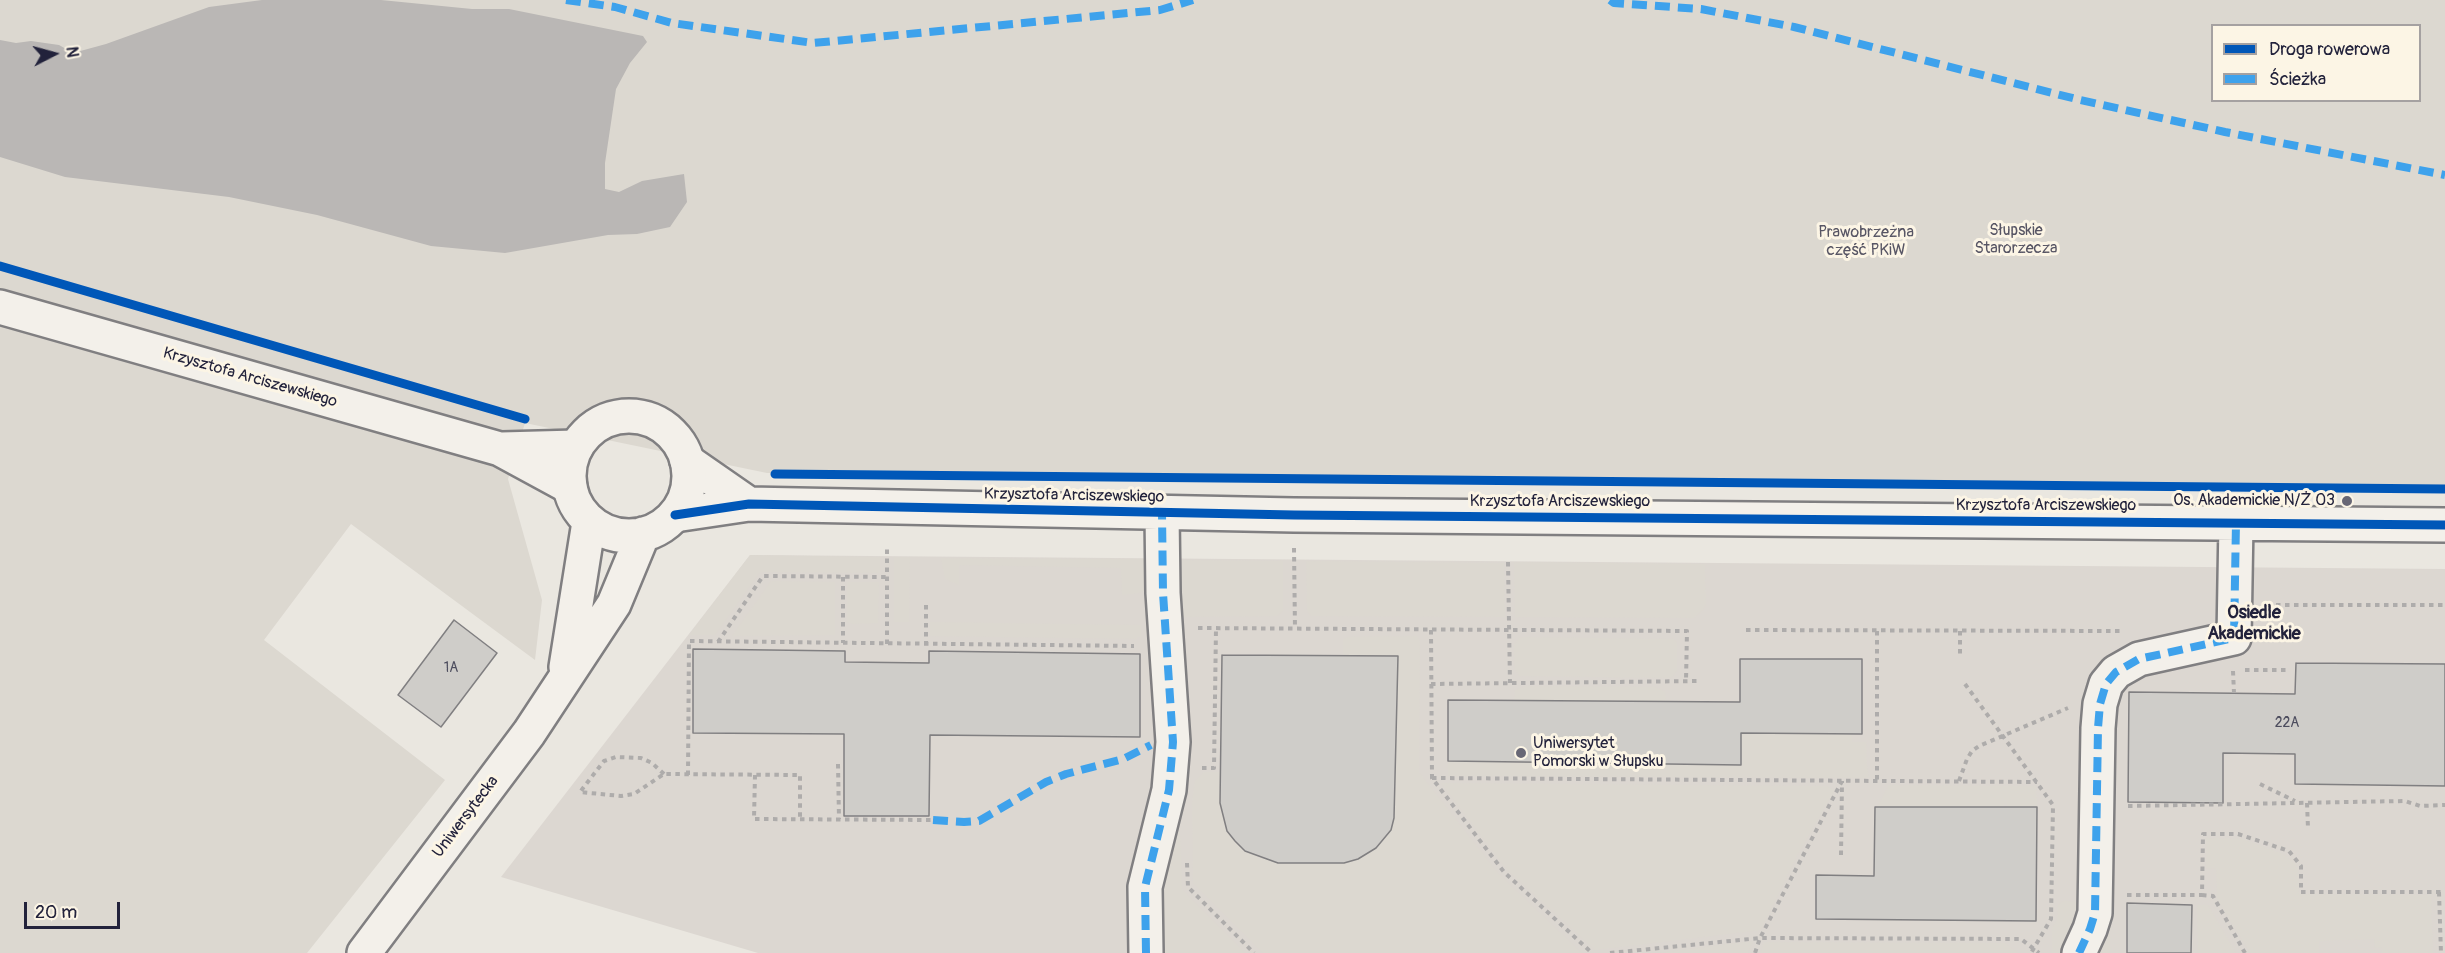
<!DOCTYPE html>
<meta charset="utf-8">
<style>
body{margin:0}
#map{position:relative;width:2445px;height:953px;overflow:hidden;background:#eae7e0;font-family:Pangolin,sans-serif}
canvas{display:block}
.legend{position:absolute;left:2211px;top:24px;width:210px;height:78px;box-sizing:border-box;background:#fcf5e5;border:2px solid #a5a1a1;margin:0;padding:8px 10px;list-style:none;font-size:18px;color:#22223b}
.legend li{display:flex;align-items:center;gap:12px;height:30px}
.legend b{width:30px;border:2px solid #a5a1a1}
.north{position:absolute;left:24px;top:24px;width:60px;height:60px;-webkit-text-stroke:4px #fcf5e5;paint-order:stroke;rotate:84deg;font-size:16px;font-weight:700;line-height:24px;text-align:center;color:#22223b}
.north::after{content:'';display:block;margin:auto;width:21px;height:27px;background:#22223b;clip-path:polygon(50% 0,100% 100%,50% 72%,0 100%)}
.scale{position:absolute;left:24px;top:902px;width:96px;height:27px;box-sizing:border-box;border:3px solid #22223b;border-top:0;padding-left:8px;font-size:18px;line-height:21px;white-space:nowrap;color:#22223b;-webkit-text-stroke:4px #fcf5e5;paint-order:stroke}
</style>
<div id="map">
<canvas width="2445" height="953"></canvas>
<ul class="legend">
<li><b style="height:8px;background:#0057b8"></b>Droga rowerowa</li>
<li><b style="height:8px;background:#3ea2ec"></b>Ścieżka</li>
</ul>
<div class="north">N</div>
<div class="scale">20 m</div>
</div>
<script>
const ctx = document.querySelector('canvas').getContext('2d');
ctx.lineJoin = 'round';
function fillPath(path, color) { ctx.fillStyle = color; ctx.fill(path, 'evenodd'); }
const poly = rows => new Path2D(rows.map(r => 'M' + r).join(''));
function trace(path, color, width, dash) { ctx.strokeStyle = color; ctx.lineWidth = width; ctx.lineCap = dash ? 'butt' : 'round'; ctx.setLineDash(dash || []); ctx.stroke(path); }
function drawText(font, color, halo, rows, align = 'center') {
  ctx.font = font + ' Pangolin,sans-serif'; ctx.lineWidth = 6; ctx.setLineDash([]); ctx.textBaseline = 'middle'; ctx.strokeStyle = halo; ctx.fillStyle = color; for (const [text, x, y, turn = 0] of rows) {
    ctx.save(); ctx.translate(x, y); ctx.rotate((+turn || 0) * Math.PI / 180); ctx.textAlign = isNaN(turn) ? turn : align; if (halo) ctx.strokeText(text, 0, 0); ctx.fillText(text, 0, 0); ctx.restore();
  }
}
const built = poly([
 [750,555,2445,569,2445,953,758,953,501,877]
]);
const green = poly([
 [0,0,2445,0,2445,491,1666,482,1288,475,767,473,525,423,508,479,542,600,535,660,351,524,264,640,445,780,307,953,0,953],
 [2212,26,2420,26,2420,100,2212,100],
 [750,555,880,557,880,573,760,572,715,635,689,635],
 [894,557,910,557,909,622,894,622],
 [941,558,1156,559,1147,589,1139,593,1122,595,1121,568,959,565,959,585,945,579],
 [1171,560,1283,561,1283,611,1277,616,1182,617,1175,613],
 [1306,561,1504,563,1505,617,1311,616,1307,611],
 [1514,562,1705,564,1706,604,1703,610,1694,618,1515,617],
 [771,581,835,582,835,635,732,636],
 [847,582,879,582,878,623,853,624,847,622],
 [930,622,1138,625,1141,625,1141,637,1137,637,1137,639,930,636],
 [1417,636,1420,642,1419,772,1498,873,1582,953,1263,953,1193,883,1192,802,1195,781,1204,772,1220,772,1220,803,1227,831,1245,851,1260,858,1278,863,1358,859,1376,848,1383,841,1391,830,1394,818,1396,773,1338,773,1338,744,1396,744,1398,657,1343,656,1343,639,1349,637],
 [1523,637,1674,639,1677,643,1677,670,1673,676,1669,678,1519,676,1515,669,1514,645,1519,638],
 [1525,686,1655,687,1665,691,1666,702,1514,700,1515,690],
 [1741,733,1852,734,1852,742,1866,742,1867,766,1869,778,1448,776,1448,761,1741,765],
 [1441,783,1826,786,1835,790,1797,856,1761,930,1595,950,1506,869],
 [1889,785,2036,786,2037,807,2007,807,2007,804,2004,804,2004,807,1877,807],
 [1174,829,1180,831,1182,889,1245,953,1158,953,1155,910],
 [2206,838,2243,839,2283,854,2295,863,2298,869,2299,894,2431,895,2433,953,2382,953,2382,947,2375,948,2374,939,2319,941,2319,953,2250,953,2217,899,2216,869,2206,868],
 [2063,901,2082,902,2067,953,2052,953,2052,928,2057,919,2058,905],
 [2197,905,2208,905,2236,953,2198,953],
 [2105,928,2110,932,2110,953,2096,953],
 [1753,941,1748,953,1659,953],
 [1764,942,2005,943,2018,953,1760,953]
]);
const water = poly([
 [262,0,381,0,472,9,509,9,643,36,647,42,630,63,616,89,605,163,605,189,619,192,642,181,684,174,687,202,670,227,637,234,608,235,505,253,431,246,317,215,229,197,65,177,0,157,0,40,16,43,31,41,59,45,73,53,106,44,209,7]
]);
const building = poly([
 [454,620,497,653,441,727,398,695,454,620],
 [693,649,845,651,845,662,929,663,929,651,1140,654,1140,737,930,735,929,816,844,816,844,734,693,733,693,649],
 [1222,655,1398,656,1394,818,1391,830,1376,848,1358,859,1344,863,1278,863,1245,851,1235,841,1227,831,1220,803,1222,655],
 [1740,659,1862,659,1862,734,1741,733,1741,765,1448,761,1448,700,1740,702,1740,659],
 [2296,663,2445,664,2445,786,2295,784,2295,754,2223,753,2223,803,2128,802,2129,692,2295,694,2296,663],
 [1875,807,2037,807,2036,921,1816,919,1816,875,1874,876,1875,807],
 [2127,903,2192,905,2191,953,2127,953,2127,903]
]);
const path = poly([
 [1294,548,1295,629],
 [1508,562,1510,683],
 [843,577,843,643],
 [926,605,926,644],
 [2267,605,2445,605],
 [1198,628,1687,631,1686,681],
 [1431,630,1432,778,1504,872,1592,953],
 [1746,630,2120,631],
 [1877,631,1877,781],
 [1960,631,1960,657],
 [718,642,763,576,887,577],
 [887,644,887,546],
 [2245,670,2289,670],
 [2233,671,2234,693],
 [1431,684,1699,681],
 [1965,684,2053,805,2051,919,2031,953],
 [838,764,839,819],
 [1202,768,1214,768,1216,628],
 [664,774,652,763,641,758,616,757,604,761,580,792,621,796,634,794,664,774,800,775,800,819],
 [688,775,689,641,1134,646],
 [755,775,754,819,933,820],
 [1432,778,2037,782],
 [1959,781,1967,759,1972,751,1979,746,2068,708],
 [2260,784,2295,801],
 [2307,803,2308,828],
 [2128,806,2405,801,2420,806,2445,805],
 [1841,855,1842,781],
 [1187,863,1188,887,1254,953],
 [2439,892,2441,953],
 [2127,895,2202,895,2203,834,2238,834,2289,851,2301,866,2301,892,2445,892],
 [2202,895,2213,896,2245,953],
 [1610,953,1760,938,2021,939,2039,953],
 [1755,953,1760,938,1842,781]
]);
const minor = poly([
 [0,307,500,449,570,487],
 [502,449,576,447],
 [687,461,749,504],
 [675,515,749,504,1294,515,2445,525],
 [1146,953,1145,887,1169,790,1173,742,1163,593,1162,513],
 [2079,953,2090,929,2095,913,2098,728,2100,704,2106,684,2116,672,2139,659,2234,638,2236,522]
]);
const major = poly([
 '569 476a60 60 0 1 1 120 0a60 60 0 1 1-120 0Z',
 [566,667,589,522],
 [364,953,529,733,614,604,643,534]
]);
const quiet = poly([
 [566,0,615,7,672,23,813,43,1160,10,1193,0],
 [1610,0,1614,3,1701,9,1794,27,2080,100,2225,132,2445,175],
 [933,820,964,822,979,821,1046,782,1066,774,1123,759,1151,745],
 [1146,953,1145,887,1169,790,1173,742,1163,593,1162,513],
 [2079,953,2090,929,2095,913,2098,728,2100,704,2106,684,2116,672,2139,659,2234,638,2236,522]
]);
const cycleway = poly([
 [0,266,525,419],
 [775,474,2445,489],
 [675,515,749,504,1294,515,2445,525]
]);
const markers = [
 [2347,501,6,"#686775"],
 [1521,753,6,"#686775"]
];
const numberNames = [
 ["1A",451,668],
 ["22A",2287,723]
];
const parkNames = [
 ["Słupskie",2016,231],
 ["Starorzecza",2016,249],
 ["Prawobrzeżna",1866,233],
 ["część PKiW",1866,251]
];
const streetNames = [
 ["Krzysztofa Arciszewskiego",250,378,16],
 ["Krzysztofa Arciszewskiego",1074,496,1],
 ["Krzysztofa Arciszewskiego",1560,502],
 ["Krzysztofa Arciszewskiego",2046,506],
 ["Uniwersytecka",466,817,-53]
];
const poiNames = [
 ["Os. Akademickie N/Ż 03",2335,501],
 ["Uniwersytet",1533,744,"left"],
 ["Pomorski w Słupsku",1533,762,"left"]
];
const neighbourhoodNames = [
 ["Osiedle",2254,613],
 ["Akademickie",2254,634]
];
fillPath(built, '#dcd7d1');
fillPath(green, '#dcd8d0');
fillPath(water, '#bab7b5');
fillPath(building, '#cfcdc9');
trace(building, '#807f81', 1.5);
trace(minor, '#807f81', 38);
trace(major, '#807f81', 38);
trace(path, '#aeacab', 4, [4.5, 4.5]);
trace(minor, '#f3f0ea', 33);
trace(major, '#f3f0ea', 33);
trace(quiet, '#3ea2ec', 8, [15, 8]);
trace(cycleway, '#0057b8', 9);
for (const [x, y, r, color] of markers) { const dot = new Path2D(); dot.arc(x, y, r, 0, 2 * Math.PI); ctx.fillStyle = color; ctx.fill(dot); trace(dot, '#fcf5e5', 2); }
drawText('14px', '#4d4d5e', null, numberNames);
drawText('16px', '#575564', '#fcf5e5', parkNames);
drawText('16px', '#22223b', '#fcf5e5', streetNames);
drawText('16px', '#22223b', '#fcf5e5', poiNames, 'right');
drawText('bold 18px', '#22223b', '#fcf5e5', neighbourhoodNames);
</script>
